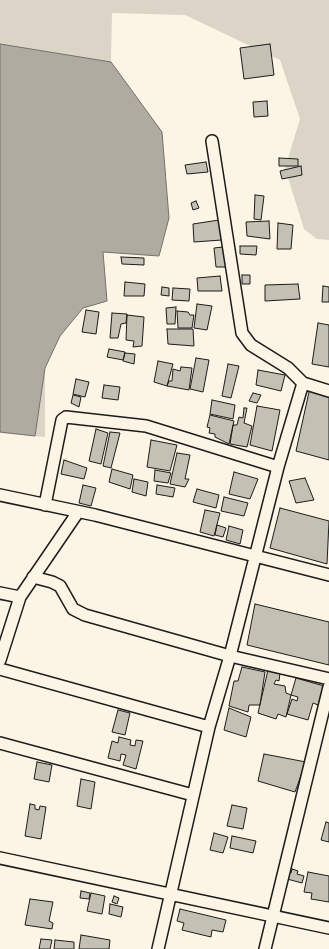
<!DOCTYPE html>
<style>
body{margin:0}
canvas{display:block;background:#fcf5e5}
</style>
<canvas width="329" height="949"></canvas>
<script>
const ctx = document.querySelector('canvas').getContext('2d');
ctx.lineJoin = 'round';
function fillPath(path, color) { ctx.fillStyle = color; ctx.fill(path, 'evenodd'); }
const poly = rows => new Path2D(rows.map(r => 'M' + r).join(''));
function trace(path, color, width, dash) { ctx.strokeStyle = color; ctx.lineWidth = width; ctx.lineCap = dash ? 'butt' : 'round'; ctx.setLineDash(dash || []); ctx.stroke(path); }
const green = poly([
 [0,0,329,0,329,240,317,239,304,229,285,168,300,119,280,60,185,15,112,13,111,62,162,132,169,218,159,256,103,252,107,301,83,308,60,336,45,368,45,437,0,433]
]);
const water = poly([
 [0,44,111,62,162,132,169,218,159,256,103,252,107,301,83,308,60,336,45,368,35,436,0,432,0,44]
]);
const building = poly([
 [270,44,274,75,244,79,240,48,270,44],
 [267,101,268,116,254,117,253,102,267,101],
 [279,158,298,159,298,166,279,166,279,158],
 [206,162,208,172,187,174,185,165,206,162],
 [301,166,302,175,282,179,280,171,301,166],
 [255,195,264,196,261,220,254,219,255,195],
 [196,201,199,208,193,210,191,203,196,201],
 [219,220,222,240,194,242,193,224,219,220],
 [269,221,270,239,247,236,246,222,269,221],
 [278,223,293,225,291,249,277,249,278,223],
 [240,246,257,246,256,255,240,254,240,246],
 [223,247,226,267,216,267,214,248,223,247],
 [121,257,144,258,144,265,122,264,121,257],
 [242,275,250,275,250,284,242,284,242,275],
 [220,276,222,291,198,291,197,278,220,276],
 [125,282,145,284,144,296,124,296,125,282],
 [298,284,300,299,265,301,265,285,298,284],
 [323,286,329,287,329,302,322,302,323,286],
 [162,287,169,288,169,296,161,295,162,287],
 [173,288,190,289,189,301,172,300,173,288],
 [197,304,212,306,207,330,194,328,197,304],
 [176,307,175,324,167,324,166,308,176,307],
 [86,310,99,312,96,334,82,332,86,310],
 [177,311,188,312,190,315,194,315,192,328,178,328,177,311],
 [112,313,127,314,126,323,121,324,118,338,110,338,112,313],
 [127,315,144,317,142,346,133,347,134,341,126,340,127,315],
 [318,323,329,325,329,367,312,364,318,323],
 [167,329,193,329,194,346,168,344,167,329],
 [109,349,125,352,123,360,107,357,109,349],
 [125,353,135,354,134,364,123,361,125,353],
 [196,358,209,360,203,392,190,389,196,358],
 [158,361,173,364,167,386,154,382,158,361],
 [228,364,239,366,231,398,222,396,228,364],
 [181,367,192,368,189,390,167,386,169,381,172,381,173,369,180,371,181,367],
 [258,370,285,375,281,391,256,385,258,370],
 [76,379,89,382,85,397,73,394,76,379],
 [311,383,329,386,329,460,296,451,311,383],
 [104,385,120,387,118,400,102,398,104,385],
 [253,393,261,395,257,403,249,401,253,393],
 [73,395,81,397,79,407,71,403,73,395],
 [212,400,235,405,233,419,210,414,212,400],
 [257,406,280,410,272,451,250,445,257,406],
 [244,408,247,408,244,423,252,426,247,447,230,444,233,425,237,425,239,417,243,418,244,408],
 [210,415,234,421,229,444,215,437,215,434,209,433,210,428,207,427,210,415],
 [96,429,108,433,101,464,89,461,96,429],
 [110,432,120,433,111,468,103,466,110,432],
 [151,440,177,445,170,471,147,467,151,440],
 [177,453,190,455,185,479,189,479,185,487,170,484,177,453],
 [64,460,87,468,84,479,61,474,64,460],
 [112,469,133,475,130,489,109,482,112,469],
 [155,470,171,473,168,483,154,481,155,470],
 [234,472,258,479,250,499,229,494,234,472],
 [305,478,314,500,296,503,289,481,305,478],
 [134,479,148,482,146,496,132,492,134,479],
 [83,485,96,488,91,506,79,503,83,485],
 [157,485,175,488,173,497,156,494,157,485],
 [197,489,219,495,216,508,193,502,197,489],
 [224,497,248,503,244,516,221,511,224,497],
 [280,508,329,521,327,564,270,548,280,508],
 [205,510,220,513,214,536,200,532,205,510],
 [217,525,226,528,223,537,215,535,217,525],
 [229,526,243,530,240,544,226,540,229,526],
 [255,604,329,622,329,665,247,645,255,604],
 [242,667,265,672,260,705,249,705,248,712,229,706,234,681,238,681,242,667],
 [268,670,280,673,279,681,276,680,274,684,285,686,286,693,291,695,286,717,278,714,276,719,258,713,268,670],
 [296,678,324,686,318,705,313,703,308,720,287,714,292,699,297,701,298,697,291,695,296,678],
 [229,708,251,717,246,737,224,730,229,708],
 [118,710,130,713,125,735,112,732,118,710],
 [119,737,131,740,130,745,135,746,136,740,143,741,136,769,123,765,126,755,121,754,120,761,108,758,112,741,118,743,119,737],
 [264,754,306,762,295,792,258,781,264,754],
 [37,762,52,765,49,782,34,779,37,762],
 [81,779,95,782,91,809,77,806,81,779],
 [30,804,35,805,35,809,39,810,40,806,46,807,41,839,25,836,30,804],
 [232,805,247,808,243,829,227,826,232,805],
 [326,822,329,823,329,842,321,840,326,822],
 [214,833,228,837,223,853,210,850,214,833],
 [232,836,256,841,253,853,230,848,232,836],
 [292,869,298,871,297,874,304,876,302,883,287,879,289,872,291,873,292,869],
 [308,872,329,876,329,902,311,899,312,893,304,892,308,872],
 [81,891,90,893,89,899,80,898,81,891],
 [91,893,105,896,102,914,87,911,91,893],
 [114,896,119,898,117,904,112,902,114,896],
 [30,899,53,902,49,921,53,923,52,929,25,925,30,899],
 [110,904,123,907,121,917,109,914,110,904],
 [180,909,226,920,223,932,212,930,211,937,182,930,184,923,177,921,180,909],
 [81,935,110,940,109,949,79,949,81,935],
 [41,939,52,940,50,949,39,949,41,939],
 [55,940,74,942,74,949,54,949,55,940]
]);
const minor = poly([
 [212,141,242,333,251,345,288,368,303,383,329,391],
 [0,495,95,515,329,575],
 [45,505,62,420,66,417,146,426,278,467],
 [33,577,52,582,60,586,73,609,85,615,230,656,329,679],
 [0,593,20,597],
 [0,660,20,597,78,512],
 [0,669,209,727],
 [0,743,193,795],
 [0,858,329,928],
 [158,949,209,727,230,656,278,467,303,383],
 [265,949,329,687]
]);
fillPath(green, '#dbd5c8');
fillPath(water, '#b0aba1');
trace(water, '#75726c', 1);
fillPath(building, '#c4c0b3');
trace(building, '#1c1c1c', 1);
trace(minor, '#1c1c1c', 14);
trace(minor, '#fcf5e5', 11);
</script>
